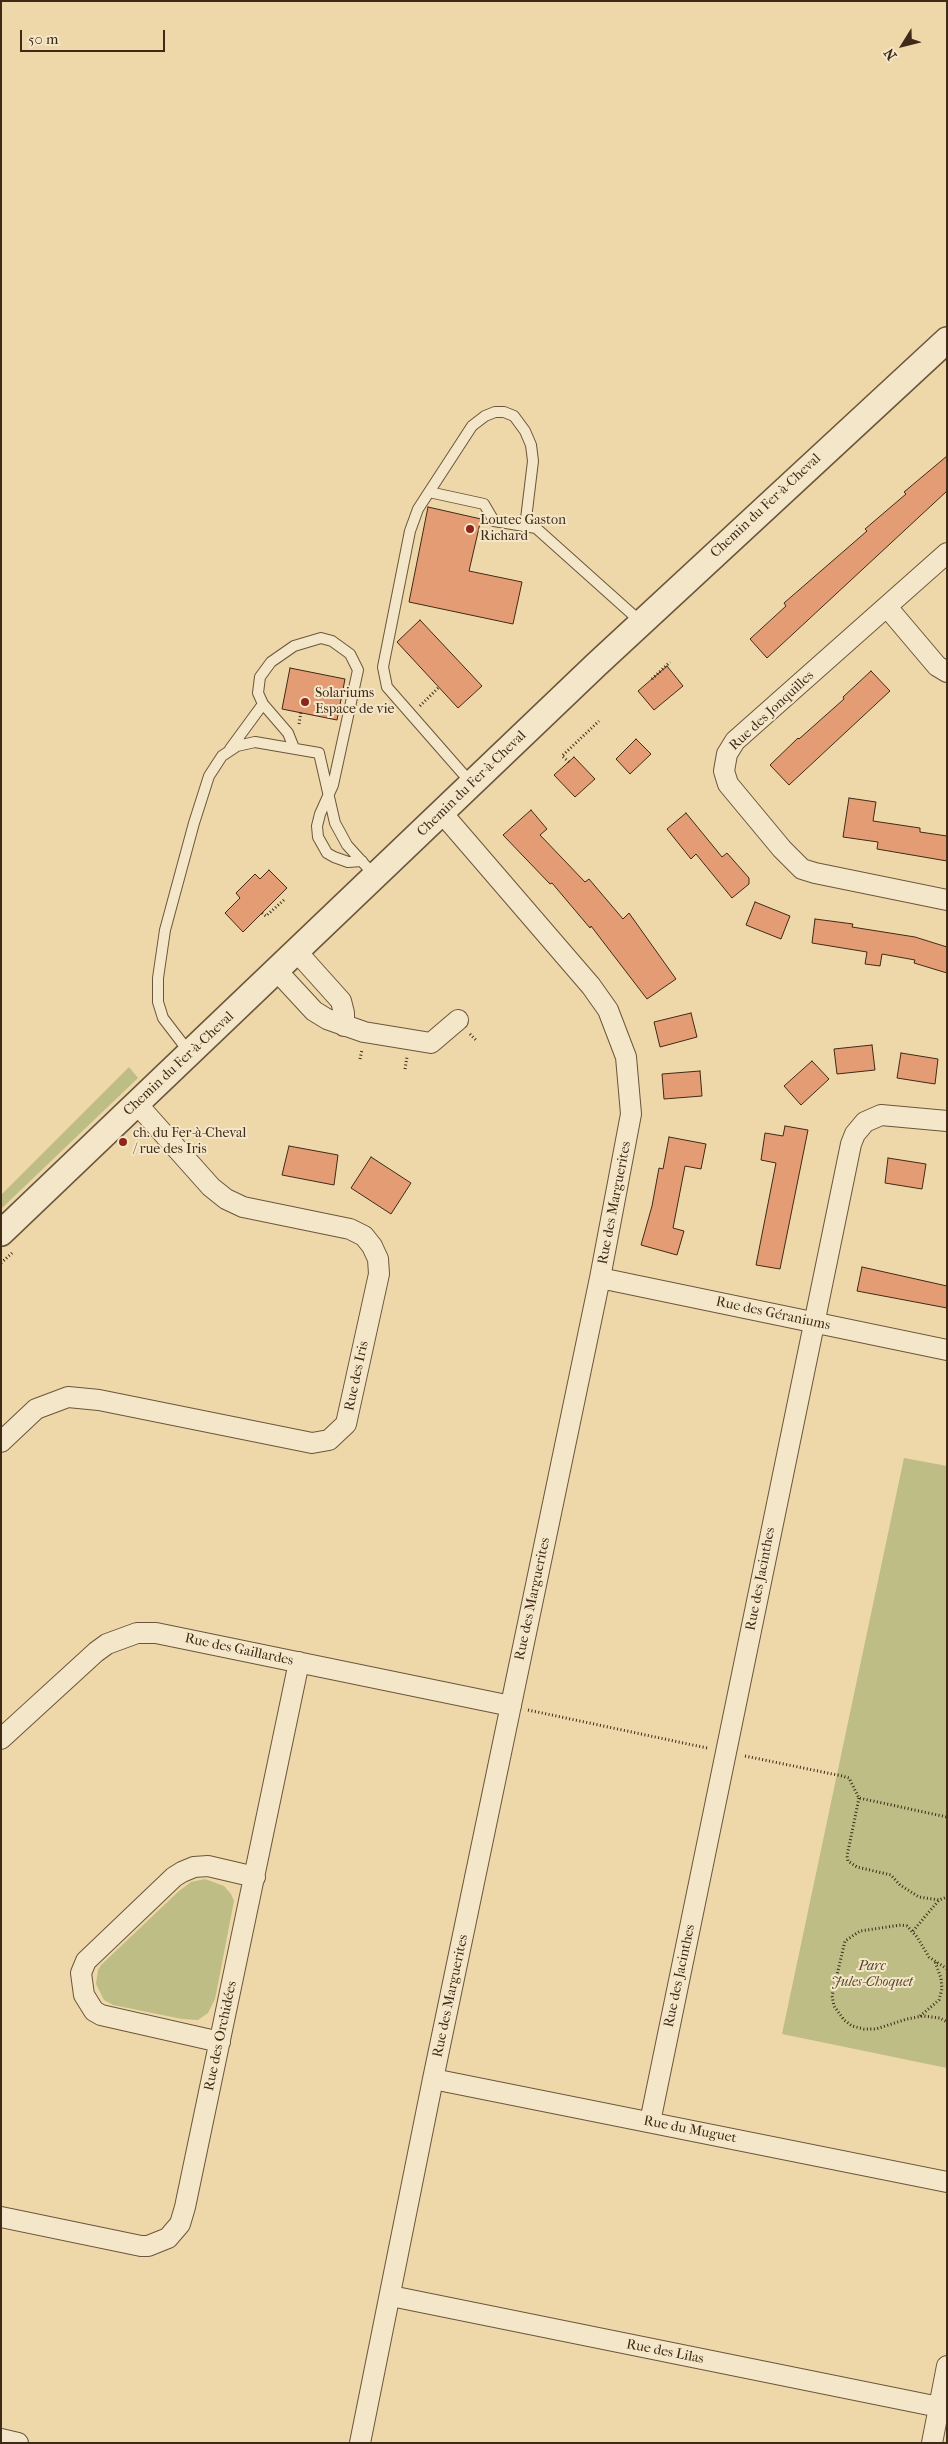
<!DOCTYPE html>
<meta charset="utf-8">
<style>
body{margin:0}
#map{position:relative;width:948px;height:2444px;overflow:hidden;background:#eed8aa;font-family:"IM FELL French Canon",serif}
canvas{display:block}
.frame{position:absolute;inset:0;border:2px solid #3f2a17;pointer-events:none}
.north{position:absolute;left:878px;top:20px;width:50px;height:50px;-webkit-text-stroke:4px #f4e6c8;paint-order:stroke;rotate:234deg;font-size:14px;font-weight:700;line-height:20px;text-align:center;color:#3f2a17}
.north::after{content:'';display:block;margin:auto;width:18px;height:22px;background:#3f2a17;clip-path:polygon(50% 0,100% 100%,50% 72%,0 100%)}
.scale{position:absolute;left:20px;top:30px;width:145px;height:22px;box-sizing:border-box;border:2px solid #3f2a17;border-top:0;padding-left:6px;font-size:15px;line-height:18px;white-space:nowrap;color:#3f2a17;-webkit-text-stroke:4px #f4e6c8;paint-order:stroke}
</style>
<div id="map">
<canvas width="948" height="2444"></canvas>
<div class="frame"></div>
<div class="north">N</div>
<div class="scale">50 m</div>
</div>
<script>
const ctx = document.querySelector('canvas').getContext('2d');
ctx.lineJoin = 'round';
function fillPath(path, color) { ctx.fillStyle = color; ctx.fill(path, 'evenodd'); }
const poly = rows => new Path2D(rows.map(r => 'M' + r).join(''));
function trace(path, color, width, dash) { ctx.strokeStyle = color; ctx.lineWidth = width; ctx.lineCap = dash ? 'butt' : 'round'; ctx.setLineDash(dash || []); ctx.stroke(path); }
function drawText(font, color, halo, rows, align = 'center') {
  ctx.font = font + ' "IM FELL French Canon",serif'; ctx.lineWidth = 4; ctx.setLineDash([]); ctx.textBaseline = 'middle'; ctx.strokeStyle = halo; ctx.fillStyle = color; for (const [text, x, y, turn = 0] of rows) {
    ctx.save(); ctx.translate(x, y); ctx.rotate((+turn || 0) * Math.PI / 180); ctx.textAlign = isNaN(turn) ? turn : align; if (halo) ctx.strokeText(text, 0, 0); ctx.fillText(text, 0, 0); ctx.restore();
  }
}
const green = poly([
 [129,1067,138,1078,1,1209,1,1195],
 [904,1458,947,1466,947,2068,782,2034],
 [205,1879,224,1886,231,1894,234,1901,215,1999,208,2013,198,2020,182,2019,113,2005,104,2000,96,1984,98,1970,101,1965,179,1891,191,1882]
]);
const building = poly([
 [947,456,947,491,767,658,750,639,786,606,784,603,867,531,865,529,906,494,904,492,947,456],
 [428,507,481,519,469,571,522,582,513,624,409,602,428,507],
 [420,620,482,686,458,708,397,642,420,620],
 [667,666,683,686,654,710,638,691,667,666],
 [290,668,345,679,337,720,282,709,290,668],
 [871,671,890,691,789,785,770,765,798,738,799,739,844,699,843,697,871,671],
 [636,739,651,754,630,774,616,759,636,739],
 [574,757,595,779,575,797,554,775,574,757],
 [849,798,876,802,873,821,920,828,920,832,947,836,947,861,877,849,878,842,843,837,849,798],
 [531,810,547,829,540,835,585,882,589,879,623,919,629,913,676,979,647,999,591,926,590,928,552,883,550,884,503,835,531,810],
 [686,813,722,857,727,853,749,878,749,884,732,898,696,854,691,859,667,829,686,813],
 [269,870,287,888,243,932,225,913,240,898,236,893,255,874,260,879,269,870],
 [755,902,790,916,781,939,746,925,755,902],
 [815,919,853,924,852,927,915,937,947,947,947,973,914,963,915,960,882,954,880,966,865,964,867,952,812,943,815,919],
 [691,1013,697,1037,660,1047,654,1022,691,1013],
 [872,1045,875,1070,837,1074,834,1049,872,1045],
 [901,1053,938,1059,935,1084,897,1078,901,1053],
 [812,1061,829,1079,801,1105,784,1086,812,1061],
 [700,1071,702,1096,664,1099,662,1074,700,1071],
 [785,1126,808,1130,780,1269,756,1265,776,1163,761,1160,765,1133,783,1136,785,1126],
 [669,1137,706,1144,701,1169,685,1166,673,1228,684,1231,677,1255,641,1245,652,1206,659,1168,663,1169,669,1137],
 [289,1146,338,1155,334,1185,282,1175,289,1146],
 [371,1157,411,1183,391,1214,351,1188,371,1157],
 [888,1158,926,1164,922,1189,885,1183,888,1158],
 [862,1267,947,1286,947,1308,857,1291,862,1267]
]);
const path = poly([
 [652,679,670,662],
 [420,706,439,687],
 [299,724,301,712],
 [569,762,562,756,599,721],
 [262,913,266,916,285,899],
 [470,1034,477,1041],
 [360,1059,362,1050],
 [405,1069,407,1057],
 [1,1263,12,1253],
 [528,1710,707,1748],
 [745,1756,842,1776,849,1778,859,1798,947,1817],
 [859,1798,847,1856,848,1861,857,1867,891,1875,900,1885,919,1897,939,1900,947,1897],
 [913,1931,939,1900],
 [947,1969,929,1957,917,1937,907,1926,901,1925,860,1931,845,1941,832,1996,834,2006,844,2020,852,2026,864,2029,876,2029,907,2019,923,2016,940,2018,947,2022],
 [920,2016,939,2000,942,1989,941,1978,935,1962]
]);
const service = poly([
 [429,492,484,504,494,521,536,528,641,622],
 [294,748,288,733,263,704,258,693,260,677,271,662,294,646,321,638,332,641,350,654,358,670,333,785,320,814,317,826,318,837,327,853,334,857,348,862,362,861],
 [230,749,263,704],
 [472,784,387,687,383,667,410,531,418,509,472,426,485,416,495,412,504,412,514,416,525,431,531,445,533,461,525,527],
 [189,1052,163,1018,158,1002,158,978,165,930,194,823,209,776,222,756,237,746,255,742,319,753,335,823,347,845,375,876]
]);
const minor = poly([
 [947,553,735,741,727,754,724,771,728,784,782,849,802,869,815,873,947,900],
 [887,607,937,666,947,672],
 [297,952,341,1001,344,1013,344,1026],
 [277,971,314,1011,327,1019,364,1032,431,1043,458,1020],
 [600,1278,947,1350],
 [1,1442,36,1409,68,1397,99,1400,312,1443,329,1440,346,1424,379,1274,378,1259,372,1246,364,1236,350,1229,243,1207,226,1199,211,1187,137,1104],
 [1,1739,96,1652,107,1644,137,1633,156,1633,511,1706],
 [220,2042,101,2015,94,2011,84,1995,81,1973,86,1961,174,1877,182,1872,194,1867,208,1866,255,1877],
 [433,2079,947,2182],
 [650,2122,851,1144,855,1134,865,1122,881,1115,947,1121],
 [1,2217,141,2246,148,2246,168,2238,180,2224,185,2207,299,1662],
 [391,2296,939,2407],
 [1,2439,18,2443],
 [360,2443,433,2079,600,1278,631,1114,626,1057,608,1010,591,986,442,813],
 [932,2443,947,2366]
]);
const tertiary = poly([
 [1,1233,597,664,947,340]
]);
const markers = [
 [470,529,5,"#8f2418"],
 [305,702,5,"#8f2418"],
 [123,1142,5,"#8f2418"]
];
const streetNames = [
 ["Chemin du Fer-à-Cheval",766,506,-43],
 ["Rue des Jonquilles",772,711,-43],
 ["Chemin du Fer-à-Cheval",472,784,-44],
 ["Chemin du Fer-à-Cheval",179,1064,-43],
 ["Rue des Marguerites",615,1203,-79],
 ["Rue des Géraniums",773,1314,12],
 ["Rue des Iris",357,1376,-78],
 ["Rue des Jacinthes",761,1579,-79],
 ["Rue des Marguerites",533,1599,-78],
 ["Rue des Gaillardes",239,1650,12],
 ["Rue des Jacinthes",680,1976,-78],
 ["Rue des Marguerites",451,1996,-78],
 ["Rue des Orchidées",221,2036,-78],
 ["Rue du Muguet",690,2130,11],
 ["Rue des Lilas",665,2352,11]
];
const poiNames = [
 ["Loutec Gaston",480,521],
 ["Richard",480,537],
 ["Solariums",315,694],
 ["Espace de vie",315,710],
 ["ch. du Fer-à-Cheval",133,1134],
 ["/ rue des Iris",133,1150]
];
const parkNames = [
 ["Parc",872,1967],
 ["Jules-Choquet",872,1983]
];
fillPath(green, '#bdbd85');
fillPath(building, '#e49c75');
trace(building, '#3f2a17', 1);
trace(service, '#6b563c', 12);
trace(minor, '#6b563c', 22);
trace(tertiary, '#6b563c', 28);
trace(path, '#3f2a17', 3, [1, 2.5]);
trace(service, '#f4e6c8', 10);
trace(minor, '#f4e6c8', 20);
trace(tertiary, '#f4e6c8', 25);
for (const [x, y, r, color] of markers) { const dot = new Path2D(); dot.arc(x, y, r, 0, 2 * Math.PI); ctx.fillStyle = color; ctx.fill(dot); trace(dot, '#f4e6c8', 2); }
drawText('14px', '#3f2a17', '#f4e6c8', streetNames);
drawText('14px', '#3f2a17', '#f4e6c8', poiNames, 'left');
drawText('italic 14px', '#58472d', '#f4e6c8', parkNames);
</script>
